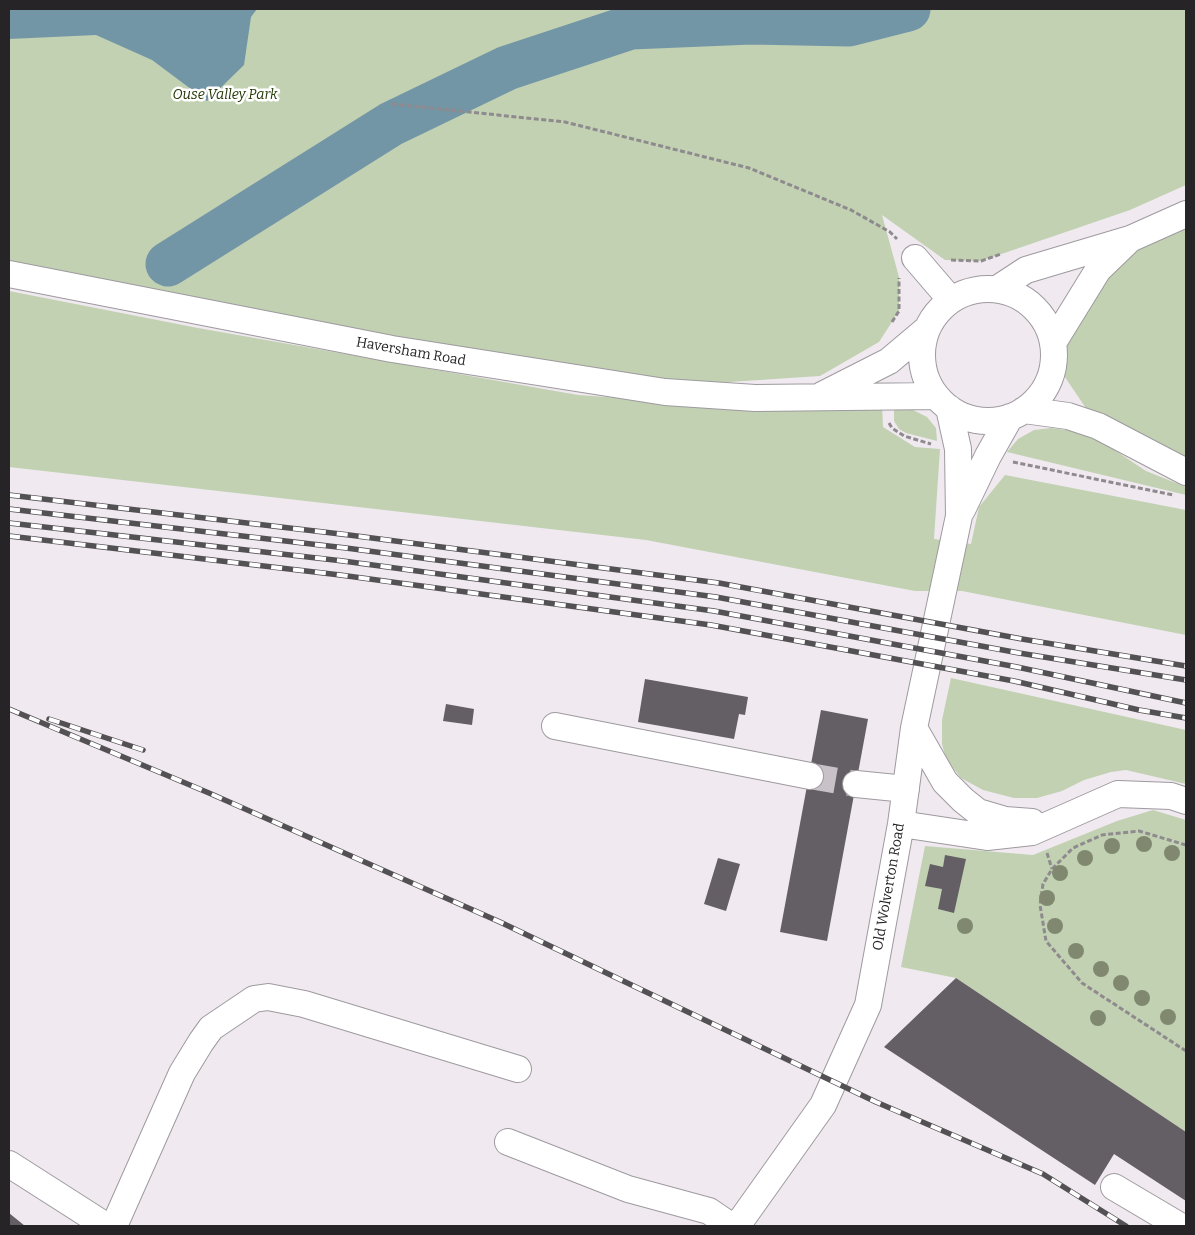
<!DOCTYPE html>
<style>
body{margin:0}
#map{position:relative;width:1195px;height:1235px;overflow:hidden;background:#f0eaf0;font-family:Bitter,serif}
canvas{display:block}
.frame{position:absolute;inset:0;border:10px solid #262426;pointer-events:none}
</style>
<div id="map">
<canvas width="1195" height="1235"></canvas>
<div class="frame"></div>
</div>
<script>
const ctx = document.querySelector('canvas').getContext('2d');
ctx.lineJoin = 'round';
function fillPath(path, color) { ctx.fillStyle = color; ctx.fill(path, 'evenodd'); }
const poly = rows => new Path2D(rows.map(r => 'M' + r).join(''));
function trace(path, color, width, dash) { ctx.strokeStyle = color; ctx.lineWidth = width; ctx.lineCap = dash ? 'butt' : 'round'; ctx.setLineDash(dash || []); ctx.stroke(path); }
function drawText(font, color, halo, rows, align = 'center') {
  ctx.font = font + ' Bitter,serif'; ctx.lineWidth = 5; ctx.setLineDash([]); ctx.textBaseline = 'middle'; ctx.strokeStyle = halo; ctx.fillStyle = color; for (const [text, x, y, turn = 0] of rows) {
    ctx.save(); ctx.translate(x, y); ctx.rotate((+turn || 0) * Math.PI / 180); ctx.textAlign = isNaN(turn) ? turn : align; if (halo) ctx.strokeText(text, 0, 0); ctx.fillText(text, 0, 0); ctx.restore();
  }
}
const green = poly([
 [9,9,1186,9,1186,185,1130,210,981,261,945,260,882,215,899,277,899,311,879,342,820,376,638,388,9,274],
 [1186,214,1186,472,1098,426,1054,361,1055,352,1098,270],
 [9,291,198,328,578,395,779,409,882,404,883,427,915,447,940,449,934,539,971,544,979,507,1005,475,1186,510,1186,635,962,591,915,591,646,540,9,467],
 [894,406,905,406,927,417,936,428,937,441,906,433,899,429,894,421],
 [1051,428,1073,431,1098,439,1146,471,1186,487,1186,495,1007,452,1018,439,1034,430],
 [951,678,1186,730,1186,784,1126,770,1111,772,1084,780,1062,791,1037,798,1014,798,983,790,961,778,946,759,942,744,942,720],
 [1153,810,1186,820,1186,1132,956,978,901,967,925,846,1033,855,1117,821]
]);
const water = poly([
 [9,9,257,9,251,17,244,65,207,101,152,60,96,35,9,39]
]);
const stream = poly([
 [743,9,751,22]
]);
const river = poly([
 [168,264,391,124,507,68,631,27,751,22,849,24,908,9]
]);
const building = poly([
 [645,679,748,697,745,715,739,714,734,739,638,722],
 [446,704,474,709,472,725,443,721],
 [821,710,868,719,827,941,780,932],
 [945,855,966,859,954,913,938,909,942,889,925,886,930,864,943,867],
 [718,858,740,864,726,911,704,904],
 [956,978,1186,1132,1186,1201,1114,1154,1095,1185,884,1047],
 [9,1213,25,1226,9,1226]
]);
const minorTunnel = poly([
 [810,776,856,784]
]);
const path = poly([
 [392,104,565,122,749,168,851,210,890,232,897,239],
 [951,260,981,261,1001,254],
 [892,322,899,311,899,278],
 [889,423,892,428,904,436,931,444],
 [1013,462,1173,495],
 [1186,845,1139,831,1102,835,1073,848,1052,869,1043,884,1040,905,1046,941,1082,983,1186,1051],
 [1047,853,1052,869]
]);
const minor = poly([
 [915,258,951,300],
 [9,274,392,349,665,392,755,398,936,396],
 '922 355a66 66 0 1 1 132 0a66 66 0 1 1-132 0Z',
 [997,289,1026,270,1130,239,1186,214],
 [1053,343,1098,270,1128,241],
 [822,395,889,361,927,329],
 [1024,410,1068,416,1098,426,1186,472],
 [962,510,988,456,1010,417],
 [555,726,810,776],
 [914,728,945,782,963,800,978,812,1005,820,1032,822],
 [856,784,906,789],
 [901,824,987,837,1032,832,1118,794,1171,796,1186,801],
 [508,1142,628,1189,709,1211,731,1226],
 [9,1164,106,1226],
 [1114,1187,1180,1226],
 [114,1226,182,1073,201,1042,211,1028,254,999,268,997,304,1004,518,1069],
 [737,1226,823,1105,868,1005,901,824,914,728,959,516,958,449,949,408]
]);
const rail = poly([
 [9,495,349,535,719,583,1022,639,1186,666],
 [9,509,346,548,716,597,1019,653,1186,680],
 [9,523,343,561,714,611,1017,667,1186,703],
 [9,536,340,575,711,625,1014,681,1139,710,1186,718],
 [9,709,209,793,500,922,876,1102,1043,1174,1126,1226],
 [49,719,143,750]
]);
const trees = [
 [1144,844],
 [1112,846],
 [1172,853],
 [1085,858],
 [1060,873],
 [1047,898],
 [965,926],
 [1055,926],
 [1076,951],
 [1101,969],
 [1121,983],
 [1142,998],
 [1168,1017],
 [1098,1018]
];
const parkNames = [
 ["Ouse Valley Park",225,95]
];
const streetNames = [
 ["Haversham Road",411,352,10],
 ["Old Wolverton Road",889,887,-80]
];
fillPath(green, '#c1d1b2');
fillPath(water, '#7396a7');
trace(stream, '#7396a7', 8);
trace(river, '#7396a7', 45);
fillPath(building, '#635f64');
trace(minorTunnel, '#c8c2c8', 26, [26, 13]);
trace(minor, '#9e9a9f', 28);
trace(path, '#8e8a8e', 3, [5, 2.5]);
trace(minor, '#fff', 26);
trace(rail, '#545154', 5.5);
trace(rail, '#fff', 4, [11]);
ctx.fillStyle = '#808970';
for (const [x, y] of trees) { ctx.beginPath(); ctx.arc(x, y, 8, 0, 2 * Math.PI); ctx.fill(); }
drawText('italic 14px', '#253908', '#fff', parkNames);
drawText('14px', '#262426', '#fff', streetNames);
</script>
